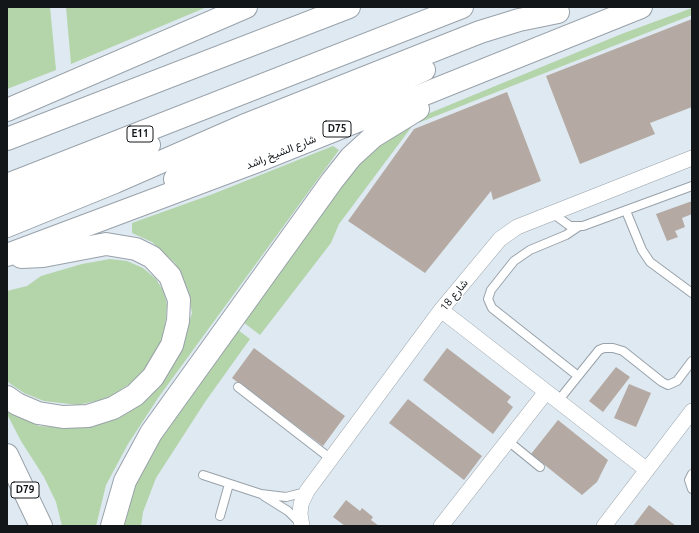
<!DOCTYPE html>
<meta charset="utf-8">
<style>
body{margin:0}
#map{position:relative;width:699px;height:533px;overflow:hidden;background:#dee9f1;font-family:Ubuntu,sans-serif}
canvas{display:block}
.frame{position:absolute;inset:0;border:8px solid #121619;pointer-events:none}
</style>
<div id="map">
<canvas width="699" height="533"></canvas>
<div class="frame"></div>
</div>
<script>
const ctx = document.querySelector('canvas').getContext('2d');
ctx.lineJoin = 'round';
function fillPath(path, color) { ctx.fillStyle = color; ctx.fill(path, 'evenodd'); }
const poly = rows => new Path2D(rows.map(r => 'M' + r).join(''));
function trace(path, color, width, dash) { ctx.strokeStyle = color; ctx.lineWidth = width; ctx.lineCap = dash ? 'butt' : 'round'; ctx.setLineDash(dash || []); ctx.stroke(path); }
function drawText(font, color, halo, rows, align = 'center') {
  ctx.font = font + ' Ubuntu,Vazirmatn,sans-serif'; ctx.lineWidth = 3; ctx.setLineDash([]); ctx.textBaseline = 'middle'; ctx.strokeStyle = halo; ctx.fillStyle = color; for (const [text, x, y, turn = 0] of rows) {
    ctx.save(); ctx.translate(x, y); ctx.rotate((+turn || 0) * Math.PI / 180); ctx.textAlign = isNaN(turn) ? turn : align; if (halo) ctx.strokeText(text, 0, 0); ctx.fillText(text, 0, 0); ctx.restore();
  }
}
const green = poly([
 [7,7,50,7,56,70,7,89],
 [66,7,207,7,71,64],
 [692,8,692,15,413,125,339,224,331,243,260,335,243,322,357,164,382,141,425,115,624,33],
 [333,146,339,150,158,398,128,444,106,485,96,526,62,526,56,502,44,477,21,441,7,414,7,409,39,426,70,428,108,422,136,406,181,349,192,313,188,290,175,263,152,242,132,233,132,223,213,194],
 [110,259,127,261,143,268,156,279,164,292,167,305,165,329,158,349,146,368,131,383,111,396,100,400,78,405,44,401,24,393,12,385,7,381,7,291,27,286,41,276,82,264],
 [238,330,250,339,205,402,156,478,143,512,141,526,123,526,137,481,155,447]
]);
const building = poly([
 [692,19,692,107,650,123,655,134,580,164,546,76],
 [507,92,541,181,493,200,491,191,425,273,348,221,414,129],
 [692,201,692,214,682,218,685,227,675,231,678,237,667,241,656,214],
 [254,348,345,416,323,446,232,378],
 [447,348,511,397,507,402,513,407,493,434,423,380],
 [616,367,630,377,603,412,589,401],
 [629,384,651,393,636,427,614,418],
 [408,399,482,456,464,480,389,423],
 [558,420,608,460,597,482,582,495,531,454],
 [346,500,360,511,362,508,373,517,371,520,379,526,345,526,333,517],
 [649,505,676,526,633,526]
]);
const lane = poly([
 [626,211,642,250,650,262,692,293],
 [552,213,570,226,583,226,692,186],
 [578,227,566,235,530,250,514,261,491,290,488,299,492,308,578,376],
 [238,387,331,459],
 [558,401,599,350,604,348,613,348,623,351,662,382,668,385,677,381,692,361],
 [508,441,540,467],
 [692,474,689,480,692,489],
 [203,475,261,494,286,497,306,492],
 [264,496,288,511,299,522],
 [220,516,229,484]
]);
const street = poly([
 [441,310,647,470],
 [302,526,300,514,301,504,307,491,441,310,500,239,517,227,692,158],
 [441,526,546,392],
 [604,526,692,411]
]);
const primary = poly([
 [7,455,41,526]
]);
const highway = poly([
 [7,110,246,7],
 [7,139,349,7],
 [175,179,205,165,424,70],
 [7,185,462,7],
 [7,206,149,145],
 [7,226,115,182,243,126,480,32,519,20,558,12],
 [7,255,255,162,641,7],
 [7,397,17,404,38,413,63,417,88,416,113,408,135,395,153,377,172,345,178,321,179,300,170,276,152,257,136,249,106,244,43,256,21,257],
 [112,526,125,481,151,433,332,181,351,157,374,136,418,109]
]);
const shields = [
 [337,129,28],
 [140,134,26],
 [25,490,28]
];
const shieldNames = [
 ["D75",337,129],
 ["E11",140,134],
 ["D79",25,490]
];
const streetNames = [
 ["شارع الشيخ راشد",281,152,-22],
 ["شارع 18",454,295,-51]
];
fillPath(green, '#b4d4a9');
fillPath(building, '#b5aaa3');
trace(lane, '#99a2aa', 10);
trace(street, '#99a2aa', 16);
trace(primary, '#99a2aa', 24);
trace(highway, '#99a2aa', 24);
trace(lane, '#fff', 8);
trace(street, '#fff', 15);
trace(primary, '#fff', 22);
trace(highway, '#fff', 22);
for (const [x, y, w] of shields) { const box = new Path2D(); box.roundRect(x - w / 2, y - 8, w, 16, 3); ctx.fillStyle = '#fff'; ctx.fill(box); trace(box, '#121619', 1); }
drawText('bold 10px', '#121619', null, shieldNames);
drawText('11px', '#121619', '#fff', streetNames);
</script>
